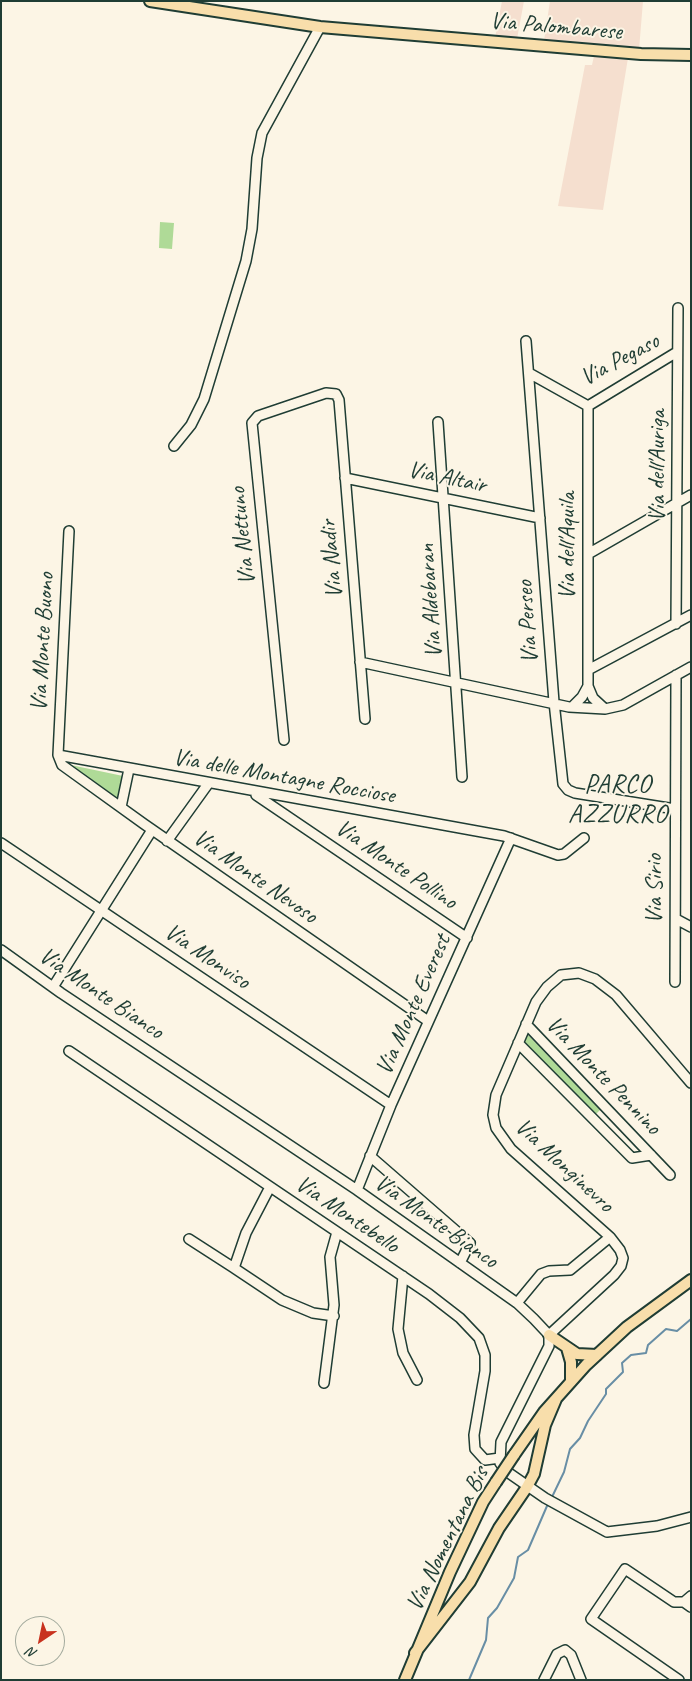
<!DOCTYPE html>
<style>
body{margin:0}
#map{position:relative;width:692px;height:1681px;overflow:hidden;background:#fcf5e5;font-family:Caveat,sans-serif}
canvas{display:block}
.frame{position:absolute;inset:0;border:2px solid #1f3d34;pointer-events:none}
.north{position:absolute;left:15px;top:1616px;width:50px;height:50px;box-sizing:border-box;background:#fcf5e5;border:1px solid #a4ab9e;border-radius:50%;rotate:214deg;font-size:14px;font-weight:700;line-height:20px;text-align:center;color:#1f3d34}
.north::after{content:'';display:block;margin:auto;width:18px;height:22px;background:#c8321e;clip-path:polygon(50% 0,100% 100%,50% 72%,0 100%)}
</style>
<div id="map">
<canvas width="692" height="1681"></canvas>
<div class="frame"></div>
<div class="north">N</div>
</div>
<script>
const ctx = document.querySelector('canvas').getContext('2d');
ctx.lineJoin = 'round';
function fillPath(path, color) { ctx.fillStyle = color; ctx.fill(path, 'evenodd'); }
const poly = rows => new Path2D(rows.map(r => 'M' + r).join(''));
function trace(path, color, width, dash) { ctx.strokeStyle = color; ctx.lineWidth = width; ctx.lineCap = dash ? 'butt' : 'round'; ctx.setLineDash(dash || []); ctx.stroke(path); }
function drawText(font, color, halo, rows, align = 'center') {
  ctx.font = font + ' Caveat,sans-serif'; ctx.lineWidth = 4; ctx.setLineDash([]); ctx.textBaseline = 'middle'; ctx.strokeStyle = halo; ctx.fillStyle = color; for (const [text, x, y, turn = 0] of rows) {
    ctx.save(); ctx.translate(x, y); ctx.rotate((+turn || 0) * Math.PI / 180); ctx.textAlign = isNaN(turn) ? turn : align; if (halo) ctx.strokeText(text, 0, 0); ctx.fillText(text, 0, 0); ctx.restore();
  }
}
const built = poly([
 [502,1,524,1,517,39,495,38],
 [550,1,643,1,639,50,544,41],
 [594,56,628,58,603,210,558,206,585,65,592,65]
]);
const green = poly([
 [160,222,174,223,172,249,159,248],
 [66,764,123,776,117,802],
 [527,1034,600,1110,596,1114,524,1041]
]);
const stream = poly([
 [552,1497,564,1472,570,1449,580,1438,588,1421,606,1394,606,1389,623,1372,622,1363,631,1355,646,1353,648,1345,666,1329,677,1331,691,1319],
 [469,1680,486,1640,488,1618,497,1608,514,1578,518,1557,528,1550,547,1506]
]);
const minor = poly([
 [526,341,554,702,563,784,568,790,575,793,675,809],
 [529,373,588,406,677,352],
 [588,406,588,686,593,698,605,709],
 [438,422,462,777],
 [174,446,191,425,204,399,246,261,252,229,257,158,262,133,320,27],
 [345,478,540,518],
 [588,554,691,495],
 [676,624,678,308],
 [360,662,569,707,605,709,623,705,691,667],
 [588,670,691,615],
 [572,707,582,697,588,686],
 [284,740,252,423,258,416,326,393,336,394,339,400,365,719],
 [58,755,69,531],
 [256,795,467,938],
 [121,807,129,769],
 [167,841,208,784],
 [1,843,391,1105],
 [676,919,691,927],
 [1,950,61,993,357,1190,517,1303,534,1319,549,1335,549,1346,501,1442,500,1463,506,1471,545,1498,607,1532,657,1526,691,1517],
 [675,982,676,675],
 [53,987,152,830],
 [428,1021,144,824,62,765,58,755,504,836,558,855,564,854,584,838],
 [526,1024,670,1175],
 [518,1043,632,1158,651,1155],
 [69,1051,429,1294,460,1318,479,1338,485,1355,485,1371,474,1435,475,1449,485,1460,500,1458],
 [370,1156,470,1243,460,1263],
 [270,1187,246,1233,234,1268,282,1300,313,1313,334,1316],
 [357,1190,391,1105,511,838],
 [189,1239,234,1268],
 [403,1276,398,1329,403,1353,417,1380],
 [517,1303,541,1274,549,1271,570,1270,610,1237],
 [549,1335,614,1275,621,1266,623,1258,620,1250,610,1237,511,1149,496,1128,493,1115,496,1095,536,1002,547,987,561,975,579,973,595,979,616,995,691,1083],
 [324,1383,334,1305,330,1257,337,1232],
 [691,1596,684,1602,691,1607],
 [544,1680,557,1654,565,1650,571,1655,581,1680],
 [679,1680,591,1619,625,1569,674,1602,684,1602]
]);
const major = poly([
 [150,1,320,27,641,54,691,55],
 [549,1335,577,1354,597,1355],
 [567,1348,571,1362,571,1381],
 [514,1455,544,1412,586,1365,627,1327,691,1280],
 [415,1653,470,1582,499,1528,527,1487,534,1474,545,1425,556,1399],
 [405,1680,450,1572,483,1502,496,1482]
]);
const majorBridge = poly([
 [496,1482,514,1455]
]);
const streetNames = [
 ["Via Palombarese",556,27,5],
 ["Via Pegaso",620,360,-28],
 ["Via dell'Auriga",658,466,-90],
 ["Via Altair",447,478,12],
 ["Via Nettuno",243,536,-96],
 ["Via dell'Aquila",568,546,-90],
 ["Via Nadir",332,559,-95],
 ["Via Aldebaran",431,601,-94],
 ["Via Perseo",528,622,-94],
 ["Via Monte Buono",43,642,-87],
 ["Via delle Montagne Rocciose",284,777,10],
 ["Via Monte Pollino",396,865,34],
 ["Via Monte Nevoso",255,877,35],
 ["Via Sirio",655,889,-90],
 ["Via Monviso",207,957,34],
 ["Via Monte Bianco",101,994,34],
 ["Via Monte Everest",414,1005,-66],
 ["Via Monte Pennino",603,1076,46],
 ["Via Monginevro",564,1166,43],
 ["Via Montebello",347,1215,34],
 ["Via Monte Bianco",436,1222,35],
 ["Via Nomentana Bis",448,1539,-64]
];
const quarterNames = [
 ["PARCO",618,785],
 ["AZZURRO",618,815]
];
fillPath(built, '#f5dfcf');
fillPath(green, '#afda97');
trace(stream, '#688ea5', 2);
trace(minor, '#1f3d34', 12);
trace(major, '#1f3d34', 14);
trace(minor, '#fcf5e5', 9);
trace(major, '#f8deab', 10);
trace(majorBridge, '#1f3d34', 14, []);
trace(majorBridge, '#f8deab', 10);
drawText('24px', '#1f3d34', '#fcf5e5', streetNames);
ctx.letterSpacing = '1px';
drawText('26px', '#1f3d34', '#fcf5e5', quarterNames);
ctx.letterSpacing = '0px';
</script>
